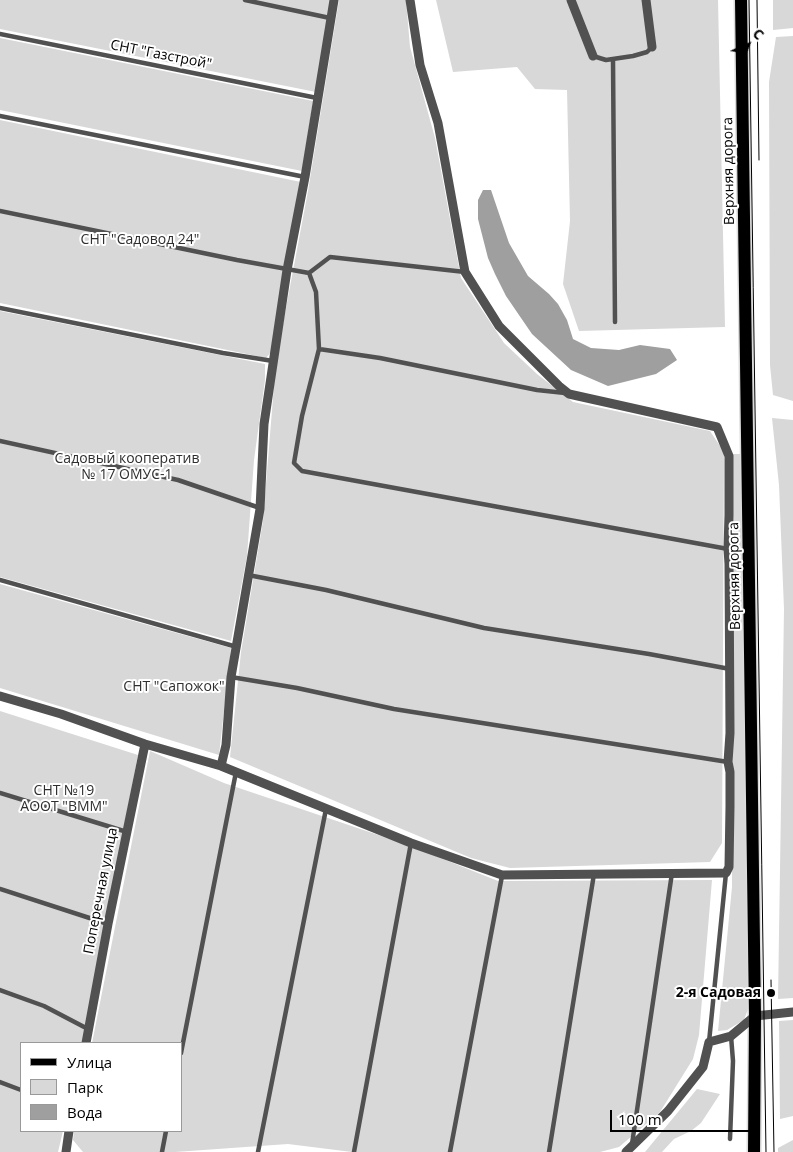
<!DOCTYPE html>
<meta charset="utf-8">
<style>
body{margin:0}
#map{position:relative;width:793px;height:1152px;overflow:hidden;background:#fff;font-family:"Open Sans",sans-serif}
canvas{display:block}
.legend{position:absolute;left:20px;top:1042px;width:162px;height:90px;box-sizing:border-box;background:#fff;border:1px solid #999;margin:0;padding:6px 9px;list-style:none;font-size:15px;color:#000}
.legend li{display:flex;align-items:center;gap:10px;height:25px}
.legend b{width:25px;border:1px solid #999}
.north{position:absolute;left:723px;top:20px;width:50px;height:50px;-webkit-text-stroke:4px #fff;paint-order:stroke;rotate:44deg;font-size:14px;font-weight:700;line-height:20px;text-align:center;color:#000}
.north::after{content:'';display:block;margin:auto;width:18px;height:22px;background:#000;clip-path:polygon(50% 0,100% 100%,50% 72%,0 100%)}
.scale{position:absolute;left:610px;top:1110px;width:144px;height:22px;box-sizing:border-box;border:2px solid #000;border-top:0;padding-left:6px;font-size:15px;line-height:18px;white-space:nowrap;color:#000;-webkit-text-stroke:4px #fff;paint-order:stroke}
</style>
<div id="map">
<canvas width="793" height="1152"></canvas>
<ul class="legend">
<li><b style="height:6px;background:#000"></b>Улица</li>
<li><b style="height:14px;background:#d8d8d8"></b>Парк</li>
<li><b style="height:14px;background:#9f9f9f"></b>Вода</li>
</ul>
<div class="north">С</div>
<div class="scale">100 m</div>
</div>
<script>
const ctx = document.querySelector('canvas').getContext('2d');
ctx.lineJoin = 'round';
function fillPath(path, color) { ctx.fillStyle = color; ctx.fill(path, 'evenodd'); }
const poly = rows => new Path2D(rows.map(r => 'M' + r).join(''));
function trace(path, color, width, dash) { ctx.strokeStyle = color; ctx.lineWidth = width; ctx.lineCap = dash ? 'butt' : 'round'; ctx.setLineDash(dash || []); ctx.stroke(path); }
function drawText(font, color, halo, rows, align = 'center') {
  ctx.font = font + ' "Open Sans",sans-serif'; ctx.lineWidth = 4; ctx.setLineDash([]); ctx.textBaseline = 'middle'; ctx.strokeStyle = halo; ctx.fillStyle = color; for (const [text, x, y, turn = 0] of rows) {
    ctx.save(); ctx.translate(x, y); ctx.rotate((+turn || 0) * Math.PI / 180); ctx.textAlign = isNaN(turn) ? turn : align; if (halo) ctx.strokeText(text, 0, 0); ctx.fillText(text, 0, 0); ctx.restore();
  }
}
const green = poly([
 [0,0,331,0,316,92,0,29],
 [339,0,406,0,410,47,435,138,461,278,504,343,537,374,573,402,710,431,724,452,722,843,710,862,510,868,471,858,230,757,241,652,263,521,276,361,308,191],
 [436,0,718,0,725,327,579,331,563,284,570,221,567,90,535,89,517,67,453,72],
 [773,0,793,0,793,28,773,30],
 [793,36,793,401,773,395,770,365,769,82,776,37],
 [0,38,313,101,302,171,0,110],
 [0,120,301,182,272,351,266,358,0,303],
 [0,311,265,364,265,380,254,460,247,556,231,641,0,577],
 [772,418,793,420,793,998,778,999,784,609,779,485],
 [733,454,743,454,748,1009,744,1020,727,1030,718,1031,732,887],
 [0,584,231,648,219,755,0,688],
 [0,711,138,755,82,1043,21,1043,21,1131,63,1131,58,1152,0,1152],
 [150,751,224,783,408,845,498,881,712,880,699,1035,693,1059,660,1112,619,1147,600,1152,352,1152,288,1144,175,1152,83,1152,73,1140,74,1131,181,1131,181,1043,92,1043],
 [793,1020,793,1116,780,1119,779,1021],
 [697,1089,720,1094,701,1123,691,1131,674,1139,662,1152,645,1152],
 [793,1140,793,1152,778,1152,778,1148]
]);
const water = poly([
 [483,190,491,190,509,243,528,276,549,294,558,304,567,320,573,339,591,348,619,350,640,345,670,349,677,360,656,374,608,386,571,370,532,334,506,296,495,274,488,258,478,219,478,200]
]);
const service = poly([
 [245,0,330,18],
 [0,34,317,98],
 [593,56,606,60,633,56,647,52,652,47],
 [613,59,615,322],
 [0,116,305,177],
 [0,211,237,260,309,273,316,292,319,349,380,358,537,390,565,393],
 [309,273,330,257,465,272],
 [0,308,223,353,273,361],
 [319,349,302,416,294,463,302,471,728,549],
 [0,441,178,480,260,508],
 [248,575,326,590,484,628,649,654,730,669],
 [0,580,237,647],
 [231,677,297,688,394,709,728,762],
 [0,793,127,832],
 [0,889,108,924],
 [0,990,44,1006,88,1029],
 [709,1042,726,873],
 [181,1053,236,772],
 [0,1082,21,1090],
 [730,1139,733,1061,731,1036],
 [632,1144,672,873],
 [162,1152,166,1131],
 [258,1152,326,809],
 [354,1152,411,843],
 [450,1152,502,876],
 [549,1152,594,874]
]);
const minor = poly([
 [571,0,593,56],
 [646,0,652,47],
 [0,696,61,714,145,744,221,766,411,843,502,875,726,873,729,867,730,806,730,772,728,762,730,733,729,564,728,549,729,515,729,456,717,427,569,394,559,386,499,326,465,272,438,123,420,65,410,0],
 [221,766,226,745,231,677,260,509,264,424,287,270,305,177,334,0],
 [86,1043,108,924,145,744],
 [66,1152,69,1131],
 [626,1152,668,1111,703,1067,709,1042,731,1036,755,1016,793,1012]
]);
const primary = poly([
 [741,0,755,1016,754,1152]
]);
const tram = poly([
 [749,0,766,1152],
 [757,0,759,160],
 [771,980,774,1152]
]);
const markers = [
 [771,993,5,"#000"]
];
const streetNames = [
 ["СНТ \"Газстрой\"",161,55,11],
 ["Верхняя дорога",729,171,-91],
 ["Верхняя дорога",735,576,-91],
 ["Поперечная улица",101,891,-79]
];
const parkNames = [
 ["СНТ \"Садовод 24\"",140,240],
 ["Садовый кооператив",127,459],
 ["№ 17 ОМУС-1",127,475],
 ["СНТ \"Сапожок\"",174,687],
 ["СНТ №19",64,791],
 ["АООТ \"ВММ\"",64,807]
];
const poiNames = [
 ["2-я Садовая",761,993]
];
fillPath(green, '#d8d8d8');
fillPath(water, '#9f9f9f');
trace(primary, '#dbdbdb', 15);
trace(service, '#515151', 4.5);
trace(minor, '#515151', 9);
trace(primary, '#000', 12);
trace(tram, '#000', 1);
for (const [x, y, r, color] of markers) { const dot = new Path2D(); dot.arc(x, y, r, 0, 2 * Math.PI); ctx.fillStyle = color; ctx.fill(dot); trace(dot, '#fff', 2); }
drawText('14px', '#000', '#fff', streetNames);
drawText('14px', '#2f2f2f', '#fff', parkNames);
drawText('bold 14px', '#000', '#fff', poiNames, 'right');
</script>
